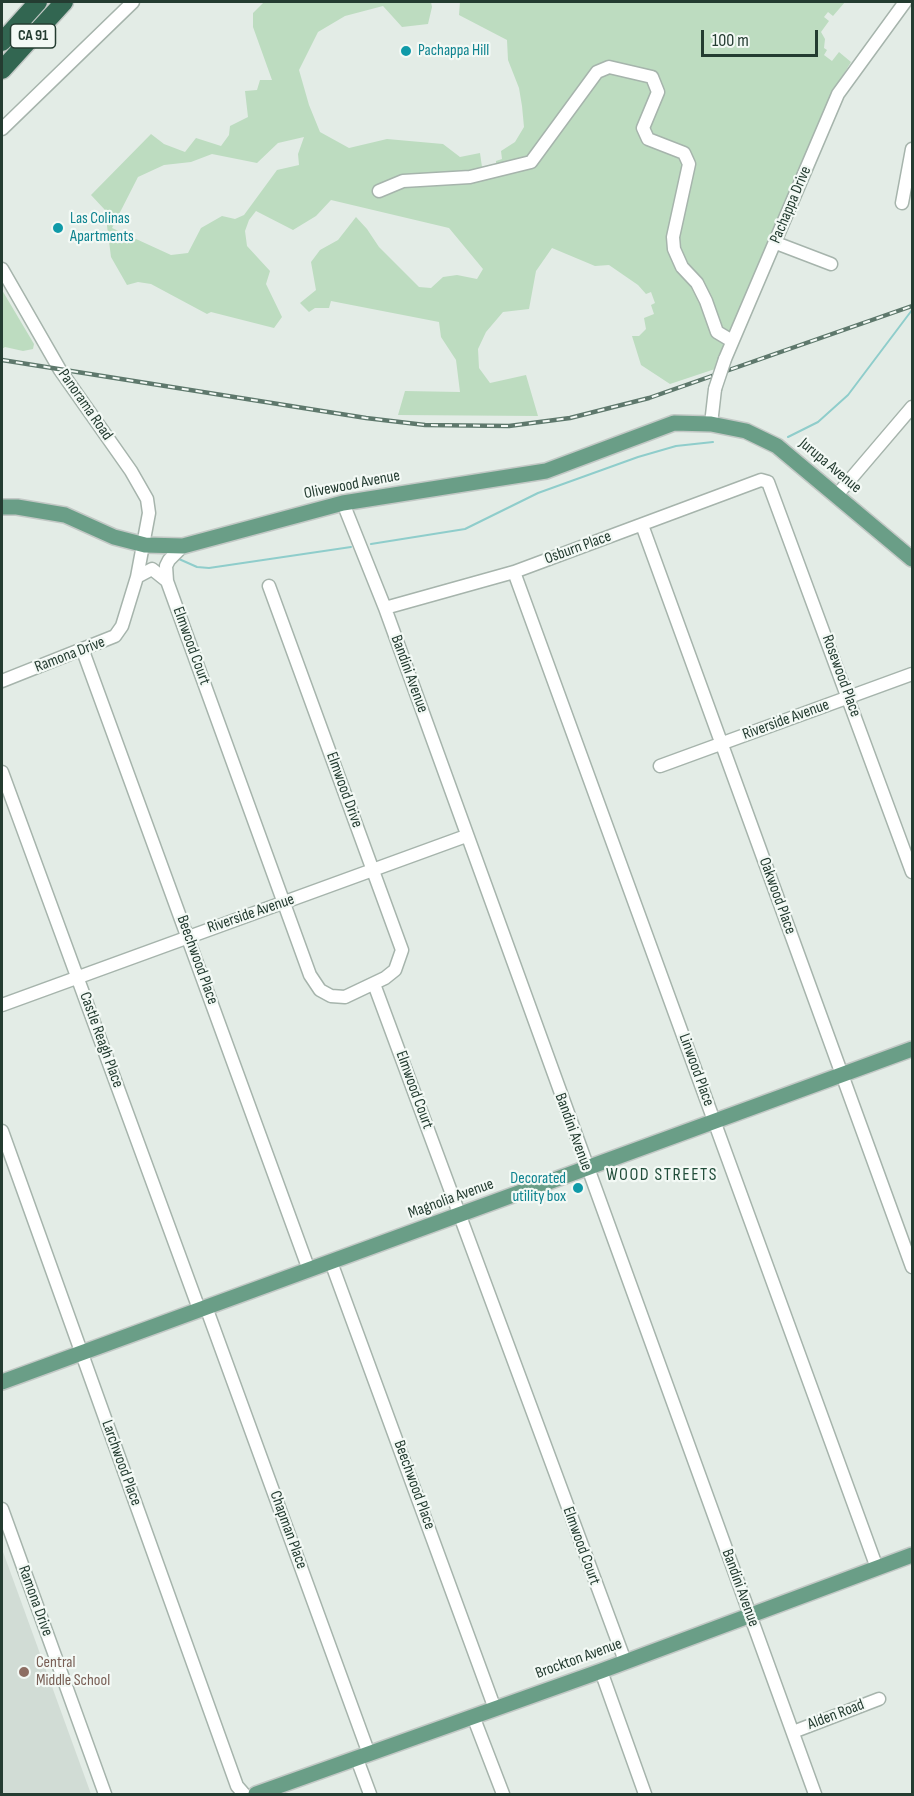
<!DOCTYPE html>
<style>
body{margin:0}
#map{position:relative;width:914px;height:1796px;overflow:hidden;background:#e3ece6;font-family:"Sofia Sans Condensed",sans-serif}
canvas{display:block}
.frame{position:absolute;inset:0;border:3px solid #243c31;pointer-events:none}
.scale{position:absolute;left:701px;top:30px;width:117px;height:27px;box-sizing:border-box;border:3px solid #243c31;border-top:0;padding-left:8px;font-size:18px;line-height:21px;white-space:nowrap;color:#243c31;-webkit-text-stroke:4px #f3f9f5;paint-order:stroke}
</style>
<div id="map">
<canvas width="914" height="1796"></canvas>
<div class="frame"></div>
<div class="scale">100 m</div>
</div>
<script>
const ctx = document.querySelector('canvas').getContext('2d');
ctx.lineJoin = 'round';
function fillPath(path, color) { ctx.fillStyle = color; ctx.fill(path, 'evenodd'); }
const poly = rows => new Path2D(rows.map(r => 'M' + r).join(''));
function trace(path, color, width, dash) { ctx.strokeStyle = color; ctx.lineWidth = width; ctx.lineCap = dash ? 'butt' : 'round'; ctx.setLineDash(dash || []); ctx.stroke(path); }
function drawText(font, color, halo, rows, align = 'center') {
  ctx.font = font + ' "Sofia Sans Condensed",sans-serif'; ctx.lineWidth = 4.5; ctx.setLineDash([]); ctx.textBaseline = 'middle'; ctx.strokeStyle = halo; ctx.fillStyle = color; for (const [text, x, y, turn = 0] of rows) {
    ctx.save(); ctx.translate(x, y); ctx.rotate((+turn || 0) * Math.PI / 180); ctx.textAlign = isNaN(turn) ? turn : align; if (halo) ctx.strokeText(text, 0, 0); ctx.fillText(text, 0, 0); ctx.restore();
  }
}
const built = poly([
 [2,1549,91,1794,2,1794]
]);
const green = poly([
 [264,2,431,2,432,7,428,24,402,27,383,6,345,16,318,32,299,70,309,105,320,132,349,148,387,139,443,144,460,157,480,153,482,167,496,164,496,161,502,159,501,151,515,142,524,127,522,106,519,88,508,60,507,40,459,15,460,2,845,2,833,16,828,12,824,17,829,21,821,32,825,39,824,48,827,50,824,55,832,61,839,52,851,62,828,100,718,368,670,384,641,365,632,336,639,336,646,329,644,318,654,314,651,305,655,303,651,292,646,294,638,285,609,265,595,266,552,248,536,271,529,309,503,312,486,332,478,349,479,368,490,383,526,375,538,416,398,415,405,391,460,392,456,360,441,337,439,322,331,301,329,308,315,308,309,312,300,303,316,290,311,262,320,250,338,240,356,217,367,229,379,247,419,287,431,288,443,277,457,275,477,279,483,269,449,228,331,200,316,216,293,230,256,211,249,220,245,231,247,246,270,271,266,284,282,317,274,328,211,312,207,314,151,284,138,282,127,285,111,257,105,210,91,195,151,134,164,144,185,152,196,138,221,146,229,135,230,126,248,117,245,91,257,90,260,80,272,80,253,27,253,13],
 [304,137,298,154,299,165,277,170,244,215,235,219,222,216,201,228,188,253,171,255,112,228,138,177,164,165,191,162,212,154,257,163,278,143],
 [2,290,34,344,33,349,23,351,5,347,2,349]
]);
const stream = poly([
 [788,437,818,422,848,395,912,310],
 [371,544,465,529,538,493,638,457,676,446,713,442],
 [179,559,197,567,209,568,351,547]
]);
const minor = poly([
 [2,129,133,2],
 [379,191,403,181,470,177,531,162,597,72,609,67,652,77,658,92,643,128,648,139,684,153,689,164,673,237,674,249,682,267,697,283,706,301,717,332,732,341],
 [902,203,912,149],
 [776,243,831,264],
 [2,269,60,370,131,471,147,499,149,513,137,577,122,626,115,636,2,681],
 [725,359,838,94,905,2],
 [711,424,715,389],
 [837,495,912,407],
 [343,503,385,608,815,1794],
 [642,525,912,1267],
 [183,546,169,560,166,566,167,581,310,975,320,990,331,996,345,997,385,978,395,970,402,950,269,586],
 [514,572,877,1568],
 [137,577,152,569,167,581],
 [385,608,514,572,761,480,768,482,912,872],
 [83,651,309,1270],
 [660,766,912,674],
 [2,772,199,1309],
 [374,984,625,1661],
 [2,1005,466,836],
 [2,1131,237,1786,244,1794],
 [331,1262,495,1709],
 [206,1307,369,1754],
 [2,1509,105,1794],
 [601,1671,645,1794],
 [473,1716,503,1794],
 [793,1732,879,1699],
 [357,1759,370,1794]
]);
const major = poly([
 [2,507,17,507,65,515,114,537,145,545,183,546,343,503,546,471,674,423,711,424,746,431,777,446,912,559],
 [2,1382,912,1049],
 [256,1794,601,1671,912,1555]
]);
const highway = poly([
 [2,42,38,2],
 [2,70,64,2]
]);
const rail = poly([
 [2,360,366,418,425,425,509,426,570,418,649,398,912,306]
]);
const minorBridge = poly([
 [715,389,725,359]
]);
const markers = [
 [406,51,6,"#0f9aa8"],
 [58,228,6,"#0f9aa8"],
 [578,1188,6,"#0f9aa8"],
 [24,1672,6,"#8d6e63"]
];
const shields = [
 [33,36,45]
];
const shieldNames = [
 ["CA 91",33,36]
];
const cultureNames = [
 ["Pachappa Hill",418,51],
 ["Las Colinas",70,219],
 ["Apartments",70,237],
 ["Decorated",566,1179,"right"],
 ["utility box",566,1197,"right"]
];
const streetNames = [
 ["Pachappa Drive",791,205,-67],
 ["Panorama Road",85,405,55],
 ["Jurupa Avenue",830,466,40],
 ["Olivewood Avenue",352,485,-11],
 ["Osburn Place",578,548,-20],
 ["Elmwood Court",191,646,70],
 ["Ramona Drive",70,655,-21],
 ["Bandini Avenue",409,674,70],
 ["Rosewood Place",841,676,70],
 ["Riverside Avenue",786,720,-20],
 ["Elmwood Drive",344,790,70],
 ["Oakwood Place",777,896,70],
 ["Riverside Avenue",251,914,-19],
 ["Beechwood Place",197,960,70],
 ["Castle Reagh Place",101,1040,70],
 ["Linwood Place",696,1070,70],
 ["Elmwood Court",414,1090,70],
 ["Bandini Avenue",573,1132,70],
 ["Magnolia Avenue",451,1199,-20],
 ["Larchwood Place",121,1463,70],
 ["Beechwood Place",414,1485,70],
 ["Chapman Place",288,1530,70],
 ["Elmwood Court",581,1546,70],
 ["Bandini Avenue",740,1588,70],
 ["Ramona Drive",35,1601,70],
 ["Brockton Avenue",579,1659,-20],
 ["Alden Road",836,1715,-21]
];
const educationNames = [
 ["Central",36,1663],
 ["Middle School",36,1681]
];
const neighbourhoodNames = [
 ["WOOD STREETS",662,1175]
];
fillPath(built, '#d1dcd5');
fillPath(green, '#bddcc0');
trace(stream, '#8fcdcb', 2);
trace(minor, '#a6b4ac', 15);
trace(major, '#c2c8c5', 18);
trace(highway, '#c2c8c5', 21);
trace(minor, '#fff', 12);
trace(major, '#6a9e87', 15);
trace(highway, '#326651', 18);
trace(rail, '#5e786c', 4.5);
trace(rail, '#f3f9f5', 2, [7]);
trace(minorBridge, '#a6b4ac', 15, []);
trace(minorBridge, '#fff', 12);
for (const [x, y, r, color] of markers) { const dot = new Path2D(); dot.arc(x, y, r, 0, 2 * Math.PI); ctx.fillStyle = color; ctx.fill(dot); trace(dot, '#f3f9f5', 2); }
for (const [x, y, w] of shields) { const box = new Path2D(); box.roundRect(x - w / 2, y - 12, w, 24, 4.5); ctx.fillStyle = '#f3f9f5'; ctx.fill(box); trace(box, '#243c31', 1.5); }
drawText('bold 15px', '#243c31', null, shieldNames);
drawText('16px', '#0d838f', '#f3f9f5', cultureNames, 'left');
drawText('16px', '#243c31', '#f3f9f5', streetNames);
drawText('16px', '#785e54', '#f3f9f5', educationNames, 'left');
ctx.letterSpacing = '1.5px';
drawText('18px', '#214d3a', '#f3f9f5', neighbourhoodNames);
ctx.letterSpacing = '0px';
</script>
